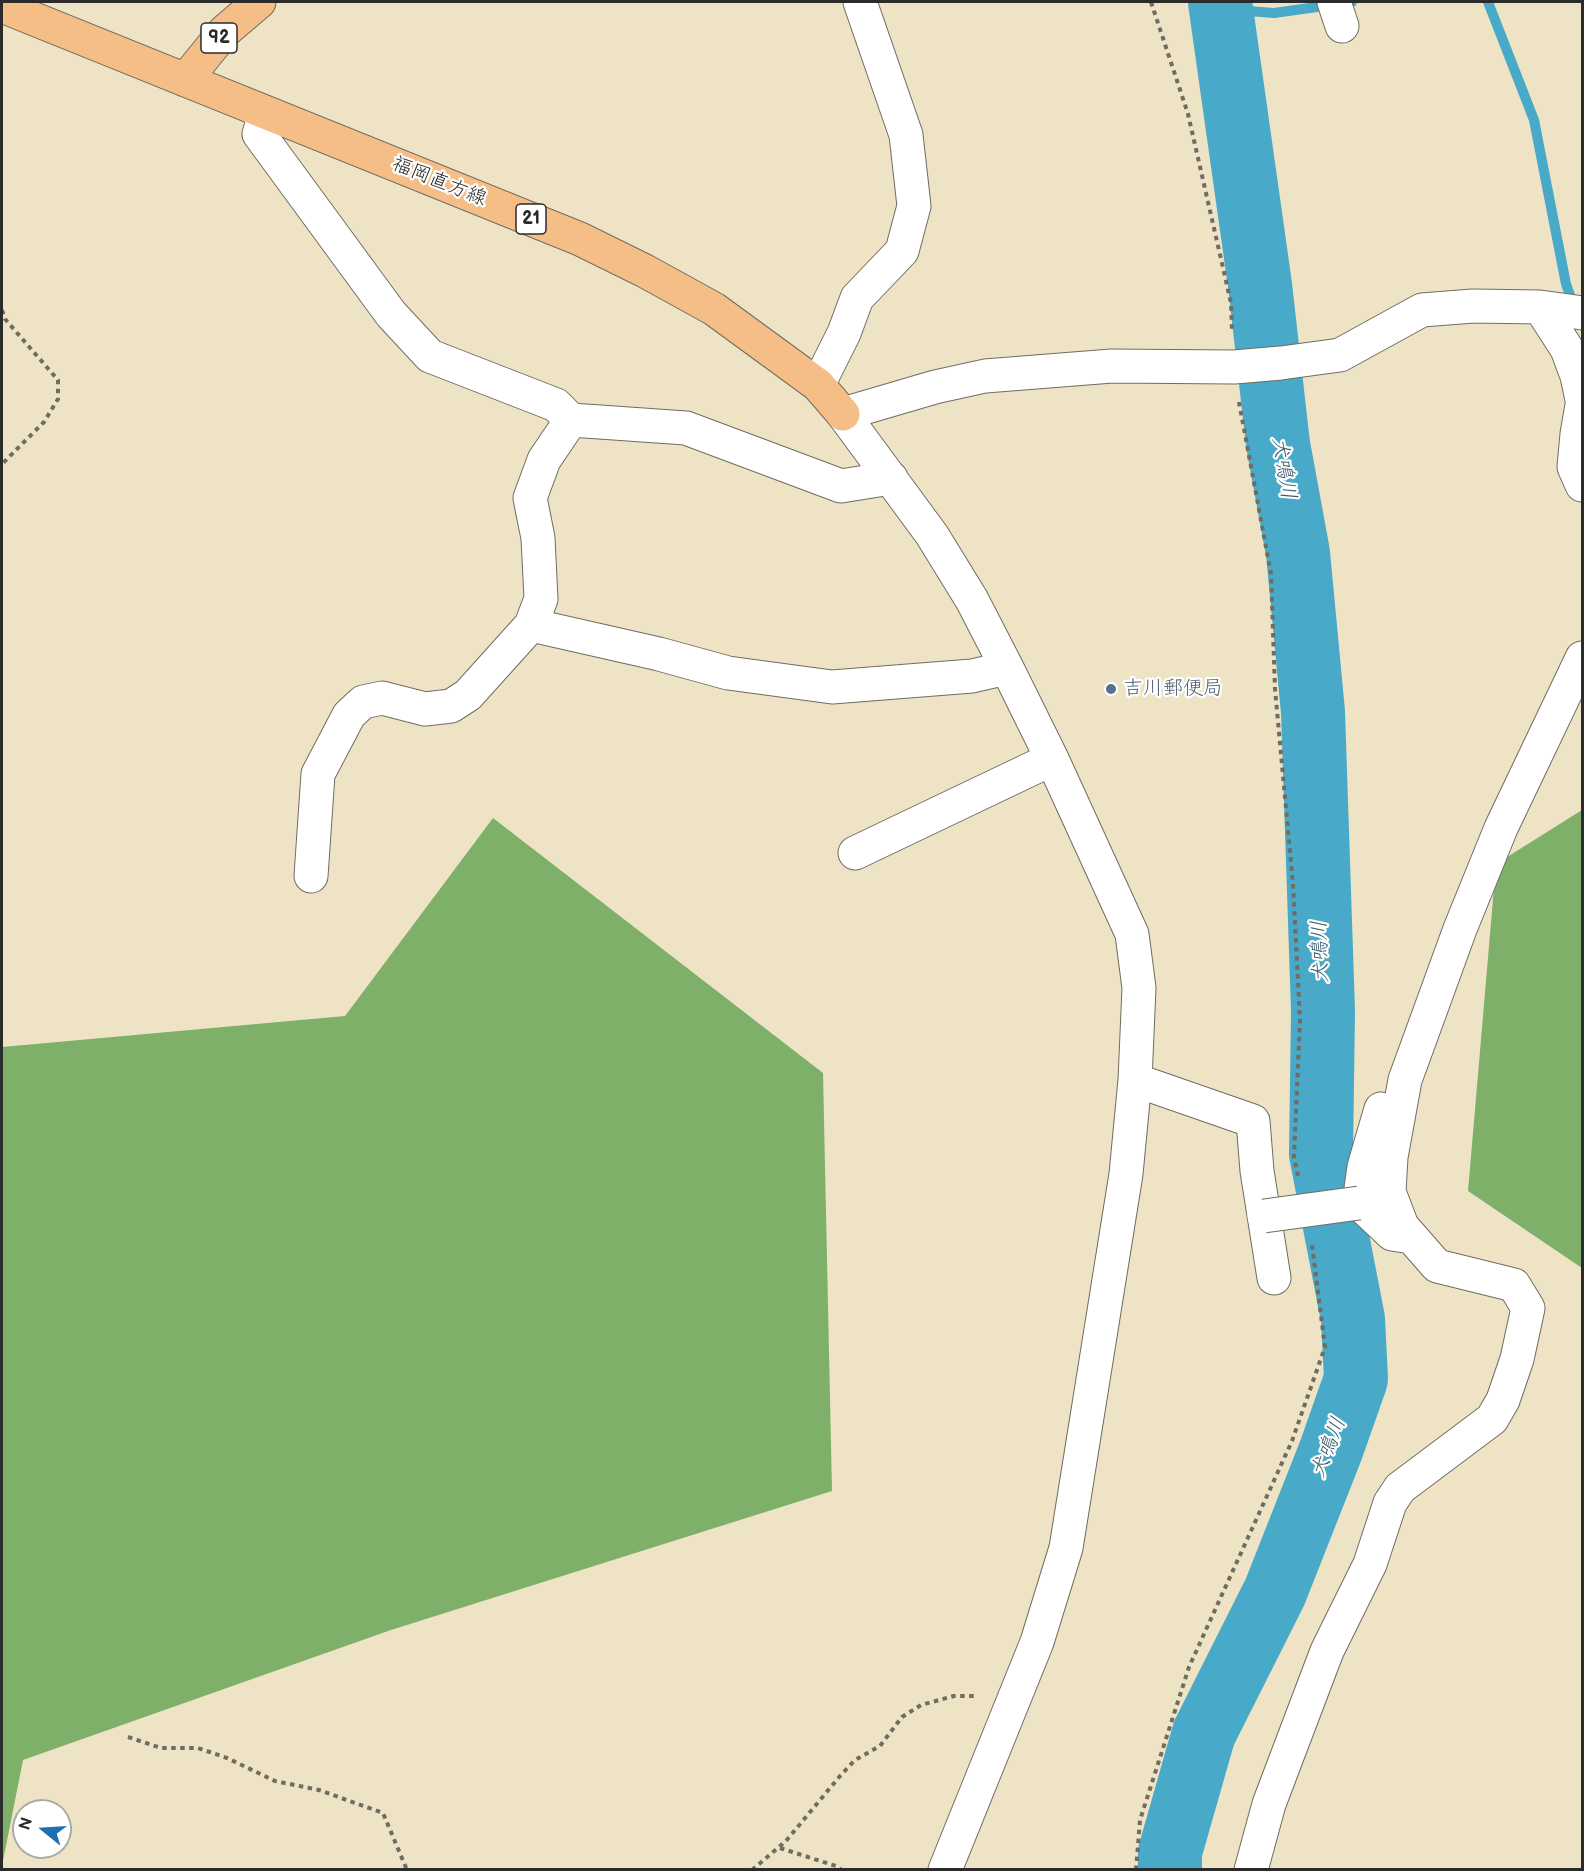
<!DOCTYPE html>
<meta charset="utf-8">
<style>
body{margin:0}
#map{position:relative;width:1584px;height:1871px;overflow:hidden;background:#eee4c5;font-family:"Balsamiq Sans",sans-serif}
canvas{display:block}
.frame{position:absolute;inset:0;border:3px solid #2b2b2b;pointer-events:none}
.north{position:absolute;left:12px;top:1799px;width:60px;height:60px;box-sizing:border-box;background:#fff;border:2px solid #aaa;border-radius:50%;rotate:288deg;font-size:16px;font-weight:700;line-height:24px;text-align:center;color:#2b2b2b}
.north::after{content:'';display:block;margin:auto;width:21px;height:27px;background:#1f6fb2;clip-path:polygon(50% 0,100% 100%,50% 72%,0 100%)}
</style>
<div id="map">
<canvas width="1584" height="1871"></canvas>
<div class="frame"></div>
<div class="north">N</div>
</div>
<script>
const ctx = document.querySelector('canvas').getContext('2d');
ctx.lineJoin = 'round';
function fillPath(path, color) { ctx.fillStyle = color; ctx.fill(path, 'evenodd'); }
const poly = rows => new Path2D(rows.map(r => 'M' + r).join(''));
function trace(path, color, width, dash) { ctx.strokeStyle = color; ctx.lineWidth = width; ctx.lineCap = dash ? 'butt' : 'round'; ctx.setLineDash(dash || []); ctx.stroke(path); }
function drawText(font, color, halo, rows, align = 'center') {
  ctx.font = font + ' "Balsamiq Sans","Klee One",sans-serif'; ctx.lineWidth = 4.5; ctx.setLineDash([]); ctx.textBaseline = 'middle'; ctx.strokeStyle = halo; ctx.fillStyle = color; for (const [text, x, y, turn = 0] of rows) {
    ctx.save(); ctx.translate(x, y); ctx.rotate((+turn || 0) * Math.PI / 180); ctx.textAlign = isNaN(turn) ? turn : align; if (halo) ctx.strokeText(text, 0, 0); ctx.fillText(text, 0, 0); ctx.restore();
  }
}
const forest = poly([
 [1582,810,1582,1268,1468,1191,1496,864],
 [493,818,823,1073,832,1491,391,1630,23,1760,2,1866,2,1047,345,1016]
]);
const stream = poly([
 [1488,2,1534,120,1566,284,1574,307],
 [1222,9,1274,13,1352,2]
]);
const river = poly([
 [1170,1870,1170,1852,1204,1733,1275,1592,1331,1450,1356,1379,1353,1319,1321,1154,1323,1011,1313,712,1298,553,1278,444,1260,285,1220,2]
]);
const path = poly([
 [1151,2,1188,114,1231,303,1232,332],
 [2,310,5,319,58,380,58,399,44,422,2,464],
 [1239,402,1271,574,1275,689,1293,884,1300,1020,1294,1157,1298,1176],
 [128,1737,161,1748,198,1748,227,1758,275,1781,319,1790,383,1813,407,1870],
 [780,1848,839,1867,841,1870],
 [752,1870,786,1841,840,1776,855,1760,880,1746,902,1717,921,1705,954,1696,978,1696],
 [1136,1870,1140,1820,1189,1667,1292,1441,1325,1347,1312,1245]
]);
const street = poly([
 [1334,2,1342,26],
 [265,113,259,134,391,314,430,356,556,405,571,420,686,428,841,486,891,478],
 [1540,307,1567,349,1577,376,1582,400],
 [818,385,844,333,857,298,902,251,914,206,906,135,860,2],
 [1582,405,1577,434,1574,467,1582,485],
 [531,625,659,654,728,673,832,687,972,676,1007,668],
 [855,853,1052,759],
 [311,876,318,774,349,715,363,702,382,698,425,709,451,706,468,695,531,625,541,599,538,538,530,498,544,460,571,420],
 [1135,1080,1253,1121,1257,1171,1274,1278],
 [1381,1109,1364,1167,1359,1203,1392,1234,1411,1237],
 [945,1870,1037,1642,1066,1548,1126,1174,1135,1080,1139,988,1132,934,1052,759,1007,668,972,600,932,535,843,414,935,387,985,376,1112,366,1234,367,1281,363,1340,355,1422,310,1473,306,1540,307,1582,313],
 [1251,1870,1269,1804,1327,1651,1370,1564,1390,1503,1400,1488,1492,1419,1503,1400,1517,1359,1528,1308,1514,1285,1437,1266,1402,1226,1389,1192,1391,1157,1405,1080,1460,929,1501,828,1582,658]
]);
const primary = poly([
 [2,6,580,239,645,271,714,309,818,385,843,414],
 [185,80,225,31,259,2]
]);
const streetBridge = poly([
 [1264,1216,1359,1203]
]);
const markers = [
 [1111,689,6,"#5c6f8a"]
];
const shields = [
 [219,38,36],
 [531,219,30]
];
const shieldNames = [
 ["92",219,38],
 ["21",531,219]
];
const streetNames = [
 ["福岡直方線",439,182,22]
];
const serviceNames = [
 ["吉川郵便局",1123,689]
];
const waterNames = [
 ["犬鳴川",1283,468,81],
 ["犬鳴川",1321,952,-92],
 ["犬鳴川",1329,1448,-69]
];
fillPath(forest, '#7fb06a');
trace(stream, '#49a9c8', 10);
trace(river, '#49a9c8', 64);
trace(street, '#6f6c61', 35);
trace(primary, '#6f6c61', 35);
trace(path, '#6f6c61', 4, [4.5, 4.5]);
trace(street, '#fff', 33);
trace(primary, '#f6be87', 33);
trace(streetBridge, '#6f6c61', 35, []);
trace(streetBridge, '#fff', 33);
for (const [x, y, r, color] of markers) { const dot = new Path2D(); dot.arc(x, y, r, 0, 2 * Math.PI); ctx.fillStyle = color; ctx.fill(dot); trace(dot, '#fff', 2); }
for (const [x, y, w] of shields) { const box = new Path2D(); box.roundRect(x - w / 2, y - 15, w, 30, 4.5); ctx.fillStyle = '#fff'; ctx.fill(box); trace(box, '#2b2b2b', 1.5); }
drawText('bold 18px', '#2b2b2b', null, shieldNames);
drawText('20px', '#2b2b2b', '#fff', streetNames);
drawText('20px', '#4e5e75', '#fff', serviceNames, 'left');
drawText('italic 21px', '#375d6a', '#fff', waterNames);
</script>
